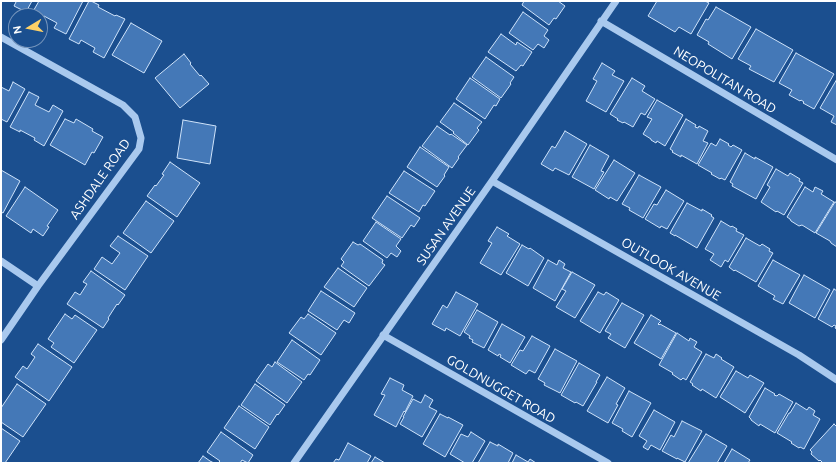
<!DOCTYPE html>
<style>
body{margin:0}
#map{position:relative;width:838px;height:464px;overflow:hidden;background:#1b4f8f;font-family:Ubuntu,sans-serif}
canvas{display:block}
.frame{position:absolute;inset:0;border:2px solid #fff;pointer-events:none}
.north{position:absolute;left:8px;top:8px;width:40px;height:40px;box-sizing:border-box;background:#1b4f8f;border:1px solid #7695bc;border-radius:50%;rotate:260deg;font-size:11px;font-weight:700;line-height:16px;text-align:center;color:#fff}
.north::after{content:'';display:block;margin:auto;width:14px;height:18px;background:#ffd166;clip-path:polygon(50% 0,100% 100%,50% 72%,0 100%)}
</style>
<div id="map">
<canvas width="838" height="464"></canvas>
<div class="frame"></div>
<div class="north">N</div>
</div>
<script>
const ctx = document.querySelector('canvas').getContext('2d');
ctx.lineJoin = 'round';
function fillPath(path, color) { ctx.fillStyle = color; ctx.fill(path, 'evenodd'); }
const poly = rows => new Path2D(rows.map(r => 'M' + r).join(''));
function trace(path, color, width, dash) { ctx.strokeStyle = color; ctx.lineWidth = width; ctx.lineCap = dash ? 'butt' : 'round'; ctx.setLineDash(dash || []); ctx.stroke(path); }
function drawText(font, color, halo, rows, align = 'center') {
  ctx.font = font + ' Ubuntu,sans-serif'; ctx.lineWidth = 4; ctx.setLineDash([]); ctx.textBaseline = 'middle'; ctx.strokeStyle = halo; ctx.fillStyle = color; for (const [text, x, y, turn = 0] of rows) {
    ctx.save(); ctx.translate(x, y); ctx.rotate((+turn || 0) * Math.PI / 180); ctx.textAlign = isNaN(turn) ? turn : align; if (halo) ctx.strokeText(text, 0, 0); ctx.fillText(text, 0, 0); ctx.restore();
  }
}
const building = poly([
 [15,1,32,1,26,12,14,6,16,2,15,1],
 [39,1,83,1,66,34,54,28,57,23,44,16,41,20,40,20,40,16,33,16,31,15,39,1],
 [89,1,91,1,99,5,98,7,115,16,116,15,125,19,104,58,93,52,95,48,81,40,79,44,69,39,89,1],
 [524,1,558,1,565,6,556,19,554,18,549,25,522,5,524,1],
 [657,1,705,1,709,3,691,34,679,27,675,32,648,16,657,1],
 [716,7,751,27,732,59,708,44,709,42,697,35,706,19,708,20,716,7],
 [523,12,548,30,544,36,549,40,544,48,538,44,533,50,509,33,523,12],
 [131,23,162,41,144,73,112,55,131,23],
 [756,29,793,50,774,82,749,69,751,66,738,59,756,29],
 [501,34,516,45,517,42,532,52,523,66,521,65,516,71,488,52,501,34],
 [796,53,834,74,814,109,803,103,804,102,801,100,800,101,789,95,792,90,779,83,796,53],
 [184,54,191,63,190,64,200,76,201,75,209,84,180,108,155,78,184,54],
 [486,57,514,77,510,83,511,84,501,98,472,77,486,57],
 [602,63,615,71,612,75,624,81,606,112,586,101,597,81,593,79,602,63],
 [470,78,500,99,496,106,494,105,485,119,456,99,470,78],
 [632,78,645,86,642,91,655,99,645,115,641,113,633,127,624,122,623,123,617,120,618,119,610,114,632,78],
 [837,79,837,125,831,122,834,116,820,108,837,79],
 [13,82,25,89,7,122,1,119,1,87,9,91,13,82],
 [29,92,39,97,35,105,49,112,53,105,63,111,44,146,34,140,35,138,20,130,20,132,10,127,29,92],
 [657,100,683,115,665,146,657,141,656,143,651,140,651,139,643,134,652,119,647,117,657,100],
 [454,103,482,122,477,128,479,130,468,145,453,133,454,132,440,122,454,103],
 [65,119,74,123,76,119,93,129,92,131,103,137,94,153,92,152,85,165,50,145,65,119],
 [686,119,696,125,695,127,698,128,699,126,708,131,703,141,708,143,697,164,681,155,681,157,672,152,673,151,670,149,686,119],
 [183,120,216,126,210,164,177,158,183,120],
 [437,126,450,135,451,134,467,145,458,157,459,158,452,168,422,146,437,126],
 [565,131,587,144,569,175,555,168,553,171,541,164,552,146,555,148,565,131],
 [720,139,729,144,728,145,731,147,733,145,742,150,725,180,721,178,720,179,711,174,712,173,698,165,711,143,716,146,720,139],
 [590,145,609,156,601,171,604,172,594,189,572,177,590,145],
 [420,147,449,167,444,175,445,176,437,187,407,167,420,147],
 [745,153,755,159,755,157,773,167,756,199,732,186,733,184,730,182,745,153],
 [614,160,635,173,617,201,610,197,609,199,595,190,614,160],
 [170,162,200,183,177,217,147,196,155,185,156,186,164,175,162,174,170,162],
 [776,169,788,176,790,173,800,179,799,181,803,183,784,215,777,211,776,212,761,202,770,187,767,185,776,169],
 [1,170,20,181,3,213,1,212,1,170],
 [404,171,435,191,425,206,423,205,419,212,389,193,404,171],
 [639,175,661,187,643,218,629,210,630,208,622,204,639,175],
 [25,187,58,210,47,226,49,227,43,236,33,229,31,233,6,216,25,187],
 [805,187,813,192,815,187,823,191,821,194,834,202,815,233,802,225,799,226,791,221,790,219,787,217,805,187],
 [666,190,684,201,667,229,661,226,660,228,645,219,654,204,657,205,666,190],
 [387,196,420,218,414,227,411,225,402,238,372,218,387,196],
 [146,201,174,221,151,253,123,233,146,201],
 [835,202,837,203,837,247,831,243,830,241,816,233,835,202],
 [687,203,702,211,702,209,712,215,711,216,714,218,697,248,675,235,675,236,670,233,687,203],
 [721,221,731,227,732,226,737,229,736,231,744,235,728,262,725,260,721,267,710,260,714,254,705,249,721,221],
 [376,222,401,239,396,246,401,251,397,257,391,253,387,258,363,241,376,222],
 [497,227,509,234,507,236,520,244,501,275,480,263,492,243,488,241,497,227],
 [118,236,148,256,125,290,94,269,102,257,112,264,120,253,110,246,118,236],
 [746,238,760,246,762,244,770,249,769,251,773,253,756,282,735,270,734,271,729,267,746,238],
 [353,242,358,245,360,244,383,260,382,263,385,265,369,286,341,266,344,262,341,259,353,242],
 [522,245,529,249,530,248,544,258,528,286,506,273,522,245],
 [548,260,557,265,559,260,565,264,563,268,571,272,555,301,533,288,548,260],
 [773,260,800,275,783,304,773,299,775,296,758,286,773,260],
 [338,268,367,288,354,307,324,287,338,268],
 [91,271,125,295,118,305,117,304,108,318,109,319,103,328,67,304,75,292,80,295,87,284,83,282,91,271],
 [572,272,595,285,575,318,556,307,566,291,562,289,572,272],
 [804,275,830,290,815,318,789,303,804,275],
 [834,289,837,291,837,329,835,328,836,326,834,325,832,327,818,319,834,289],
 [321,291,355,313,349,323,344,320,337,330,308,311,321,291],
 [456,292,478,304,460,336,446,328,445,331,432,324,443,305,447,308,456,292],
 [598,292,604,295,606,292,619,300,600,333,580,321,598,292],
 [622,303,644,315,625,348,608,338,611,334,605,331,622,303],
 [477,310,498,322,484,348,472,342,473,340,469,338,470,336,464,332,477,310],
 [65,314,72,319,75,315,97,330,74,363,51,347,54,343,48,339,65,314],
 [308,314,336,333,321,355,289,333,301,317,304,319,308,314],
 [651,315,661,321,658,324,659,325,660,324,676,333,661,359,634,343,651,315],
 [502,324,525,337,510,363,500,357,501,355,499,354,498,356,488,350,502,324],
 [677,333,689,341,690,338,697,342,694,347,702,352,686,380,683,378,681,380,672,374,673,373,659,365,677,333],
 [532,336,550,346,535,373,529,370,526,374,511,365,520,350,523,351,532,336],
 [292,340,320,360,310,375,308,374,304,380,277,362,292,340],
 [38,344,72,367,49,401,15,377,23,366,27,369,35,357,31,354,38,344],
 [555,349,577,361,560,393,544,385,545,383,538,379,555,349],
 [706,354,714,358,716,354,722,358,721,359,734,367,716,398,702,389,701,391,692,385,693,384,690,382,706,354],
 [275,362,302,382,287,403,256,381,268,364,272,367,275,362],
 [579,363,600,375,596,382,597,382,583,406,576,402,575,403,561,395,579,363],
 [736,371,748,378,750,375,764,383,745,413,720,397,736,371],
 [607,377,625,388,616,404,618,405,608,423,587,411,607,377],
 [390,378,404,385,402,390,413,396,405,412,404,411,396,427,374,415,385,395,381,394,390,378],
 [17,384,46,404,23,437,1,422,1,408,17,384],
 [255,384,285,405,278,415,277,414,270,425,241,405,255,384],
 [765,388,775,394,774,395,777,396,779,394,793,402,775,433,760,424,759,426,751,420,751,419,749,417,765,388],
 [629,391,651,403,632,437,622,431,623,429,612,423,629,391],
 [425,395,433,400,429,407,437,411,422,437,400,424,404,417,403,417,413,399,421,403,425,395],
 [796,403,807,410,809,407,815,411,813,415,820,419,804,449,800,447,799,448,791,443,792,442,777,433,789,413,790,413,796,403],
 [239,406,269,427,255,449,224,428,239,406],
 [654,410,675,422,660,450,651,445,648,450,643,447,647,441,639,436,654,410],
 [440,414,448,418,448,417,463,425,445,457,423,444,440,414],
 [682,421,702,431,685,462,677,458,677,459,662,451,671,435,674,437,682,421],
 [834,424,837,427,837,463,823,463,820,460,819,461,811,454,812,452,810,450,834,424],
 [1,428,20,441,5,463,1,463,1,428],
 [221,432,253,455,248,463,242,460,240,463,221,463,219,462,220,461,207,452,221,432],
 [471,432,485,441,472,463,465,463,450,454,461,434,468,437,471,432],
 [706,434,727,446,717,463,688,463,706,434],
 [490,442,498,446,498,444,513,453,508,463,478,463,490,442],
 [348,443,371,456,367,463,333,463,336,459,339,460,348,443],
 [732,449,750,460,748,463,724,463,732,449],
 [516,455,528,462,530,459,536,463,512,463,516,455],
 [203,456,210,461,214,463,198,463,203,456],
 [375,457,385,463,371,463,375,457]
]);
const minor = poly([
 [601,21,837,160],
 [1,37,123,105,135,117,141,138,139,149,38,286,1,340],
 [492,181,799,355,837,380],
 [1,261,38,286],
 [383,335,608,463],
 [294,463,492,181,616,1]
]);
const streetNames = [
 ["NEOPOLITAN ROAD",725,80,31],
 ["ASHDALE ROAD",100,179,-55],
 ["SUSAN AVENUE",446,226,-55],
 ["OUTLOOK AVENUE",671,269,30],
 ["GOLDNUGGET ROAD",501,389,30]
];
fillPath(building, '#4478b7');
trace(building, '#cfe3fa', 1);
trace(minor, '#a9c9ee', 7);
drawText('13px', '#fff', '#1b4f8f', streetNames);
</script>
